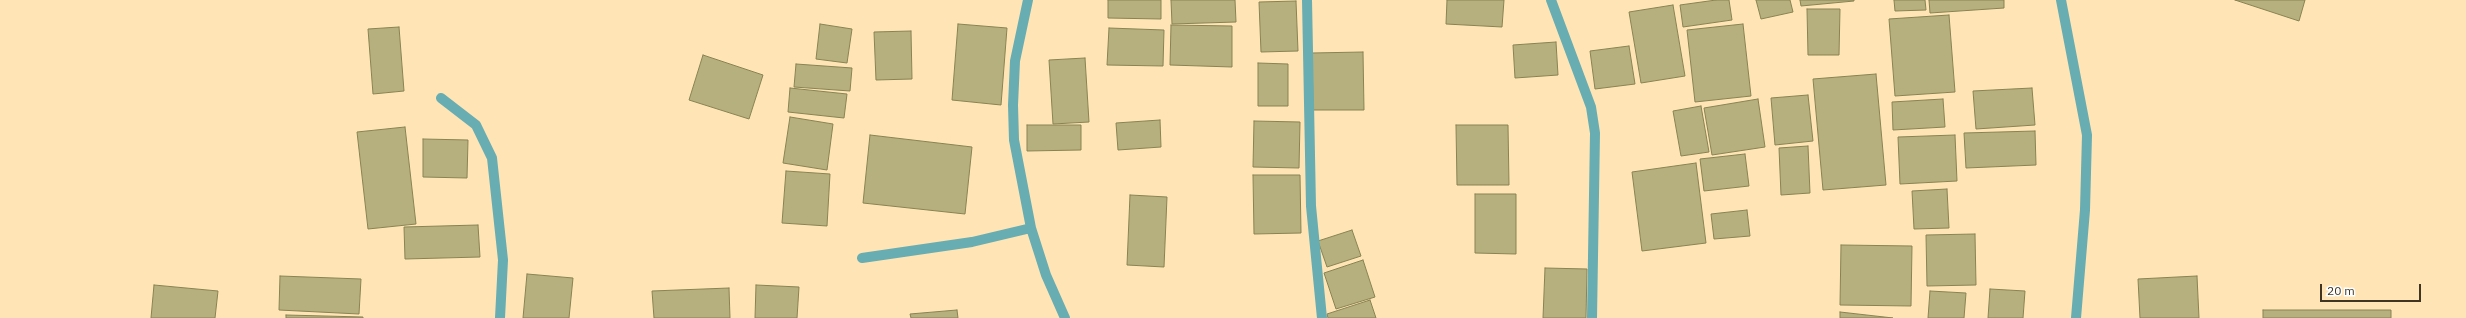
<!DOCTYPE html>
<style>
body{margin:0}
#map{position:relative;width:2466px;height:318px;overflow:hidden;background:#ffe4b5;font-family:"IBM Plex Sans",sans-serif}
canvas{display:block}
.scale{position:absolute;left:2320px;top:284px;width:101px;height:18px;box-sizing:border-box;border:2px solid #3f3522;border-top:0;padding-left:5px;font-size:12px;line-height:14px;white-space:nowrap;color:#3f3522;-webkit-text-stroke:3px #fff;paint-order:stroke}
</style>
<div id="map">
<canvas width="2466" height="318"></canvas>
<div class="scale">20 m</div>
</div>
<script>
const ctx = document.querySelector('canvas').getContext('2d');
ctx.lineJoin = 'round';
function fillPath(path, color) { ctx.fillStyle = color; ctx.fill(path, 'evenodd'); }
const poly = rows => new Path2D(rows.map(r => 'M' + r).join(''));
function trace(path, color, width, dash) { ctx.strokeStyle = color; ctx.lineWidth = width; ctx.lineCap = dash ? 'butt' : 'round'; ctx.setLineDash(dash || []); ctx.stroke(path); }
const building = poly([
 [1108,0,1161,0,1161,19,1108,18,1108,0],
 [1171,0,1235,0,1236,22,1172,24,1171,0],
 [1447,0,1504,0,1502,27,1446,24,1447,0],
 [1716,0,1729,0,1732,20,1683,27,1680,5,1716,0],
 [1756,0,1790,0,1793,12,1761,19,1756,0],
 [1800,0,1854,0,1854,1,1801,6,1800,0],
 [1894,0,1925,0,1926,10,1895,11,1894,0],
 [1929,0,2004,0,2004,8,1930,13,1929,0],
 [2235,0,2305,0,2299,21,2235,0],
 [1296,1,1298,51,1261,52,1259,2,1296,1],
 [1673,5,1685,76,1641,83,1629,12,1673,5],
 [1807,9,1840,9,1839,55,1808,55,1807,9],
 [1949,15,1955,92,1895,96,1889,19,1949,15],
 [820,24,852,29,847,63,816,59,820,24],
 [958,24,1007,28,1001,105,952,100,958,24],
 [1743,24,1751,96,1695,102,1687,30,1743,24],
 [1171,25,1232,26,1232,67,1170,65,1171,25],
 [399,27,404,91,373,94,368,29,399,27],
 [1109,28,1164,30,1163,66,1107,65,1109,28],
 [911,31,912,79,876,80,874,32,911,31],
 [1556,42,1558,75,1515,78,1513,45,1556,42],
 [1629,46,1635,84,1595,89,1590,51,1629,46],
 [1363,52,1364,110,1313,110,1312,53,1363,52],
 [703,55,763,75,749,119,689,100,703,55],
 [1085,58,1089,122,1053,124,1049,60,1085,58],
 [1258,63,1288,64,1288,106,1258,106,1258,63],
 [796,64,852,68,850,91,794,87,796,64],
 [1876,74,1886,185,1823,190,1813,79,1876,74],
 [790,88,847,94,844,118,788,112,790,88],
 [2032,88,2035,125,1976,129,1973,91,2032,88],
 [1808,95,1813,141,1775,145,1771,98,1808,95],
 [1758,99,1765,147,1712,155,1704,108,1758,99],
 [1943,99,1945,127,1893,130,1892,102,1943,99],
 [1701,106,1709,152,1681,156,1673,111,1701,106],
 [790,117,833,124,827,170,783,163,790,117],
 [1160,120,1161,147,1118,150,1116,123,1160,120],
 [1254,121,1300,122,1299,168,1253,167,1254,121],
 [1027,125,1081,125,1081,150,1027,151,1027,125],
 [1456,125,1508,125,1509,185,1457,185,1456,125],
 [405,127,416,224,368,229,357,132,405,127],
 [2035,131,2036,165,1966,168,1964,133,2035,131],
 [870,135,972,147,965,214,863,203,870,135],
 [1955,135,1957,181,1900,184,1898,137,1955,135],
 [423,139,468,140,467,178,423,177,423,139],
 [1808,146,1810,193,1781,195,1779,148,1808,146],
 [1745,154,1749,186,1704,191,1700,159,1745,154],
 [1696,163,1706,243,1642,251,1632,172,1696,163],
 [786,171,830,174,827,226,782,223,786,171],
 [1253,175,1300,175,1301,233,1254,234,1253,175],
 [1947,189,1949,228,1914,229,1912,191,1947,189],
 [1475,194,1516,194,1516,254,1475,253,1475,194],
 [1130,195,1167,197,1164,267,1127,265,1130,195],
 [1747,210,1750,236,1714,239,1711,214,1747,210],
 [478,225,480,257,405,259,404,227,478,225],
 [1352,230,1361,256,1327,267,1318,241,1352,230],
 [1975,234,1976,285,1927,286,1926,235,1975,234],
 [1841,245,1912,246,1911,306,1840,305,1841,245],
 [1363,260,1375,297,1336,309,1324,273,1363,260],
 [1545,268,1587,269,1586,318,1543,318,1545,268],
 [527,274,573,278,569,318,523,318,527,274],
 [280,276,361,279,359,314,279,310,280,276],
 [2197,276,2199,318,2140,318,2138,279,2197,276],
 [154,285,218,291,215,318,151,318,154,285],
 [756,285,799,287,797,318,755,318,756,285],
 [729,288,730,318,654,318,652,291,729,288],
 [1990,289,2025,291,2023,318,1988,318,1990,289],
 [1930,291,1966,293,1964,318,1928,318,1930,291],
 [1370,300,1376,318,1328,318,1327,314,1370,300],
 [957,310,958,318,911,318,910,314,957,310],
 [2263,310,2391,310,2391,318,2263,318,2263,310],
 [1840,312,1893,318,1840,318,1840,312],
 [286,315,363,317,363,318,286,318,286,315]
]);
const minor = poly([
 [1028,0,1015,61,1013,105,1014,140,1031,228,1046,275,1065,318],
 [1307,0,1311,206,1322,318],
 [1551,0,1591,107,1595,133,1592,318],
 [2061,0,2087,135,2085,210,2076,318],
 [441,98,476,125,492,158,503,260,500,318],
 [862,258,972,242,1031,228]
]);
fillPath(building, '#b6b07e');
trace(building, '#898353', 1);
trace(minor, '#67adb2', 10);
</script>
